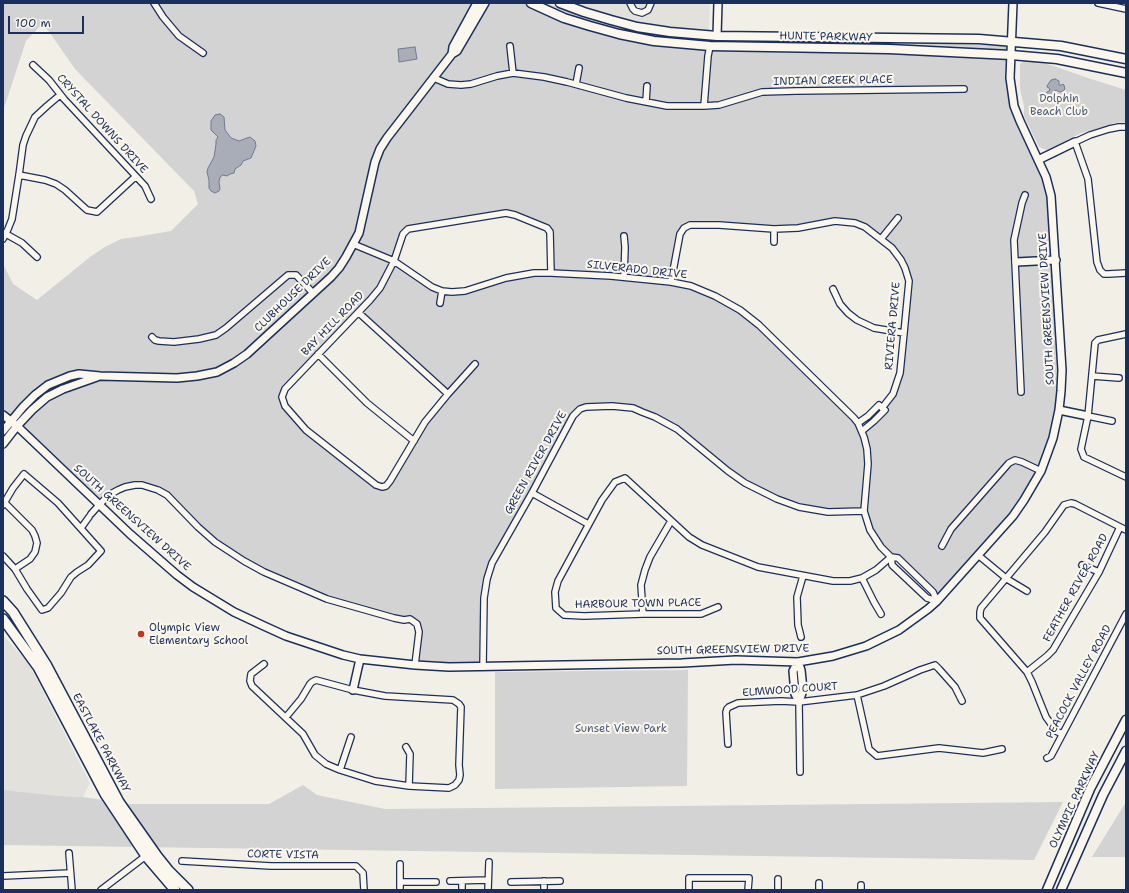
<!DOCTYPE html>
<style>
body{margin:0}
#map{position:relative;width:1129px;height:893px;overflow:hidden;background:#f2efe6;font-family:"Shantell Sans",sans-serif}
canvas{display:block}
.frame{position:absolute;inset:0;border:4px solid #1b2f5e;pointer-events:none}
.scale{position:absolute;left:8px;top:16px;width:76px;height:18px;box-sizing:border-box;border:2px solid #1b2f5e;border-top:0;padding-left:5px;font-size:12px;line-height:14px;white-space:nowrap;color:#1b2f5e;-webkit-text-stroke:3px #fbf7ec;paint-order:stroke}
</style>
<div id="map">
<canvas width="1129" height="893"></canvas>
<div class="frame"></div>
<div class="scale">100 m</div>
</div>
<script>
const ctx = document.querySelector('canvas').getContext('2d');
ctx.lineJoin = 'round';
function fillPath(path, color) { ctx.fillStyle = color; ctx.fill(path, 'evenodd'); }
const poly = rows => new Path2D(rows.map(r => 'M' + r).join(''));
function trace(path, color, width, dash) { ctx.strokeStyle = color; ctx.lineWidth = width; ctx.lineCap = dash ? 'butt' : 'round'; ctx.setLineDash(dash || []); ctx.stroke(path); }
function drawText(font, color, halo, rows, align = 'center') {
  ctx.font = font + ' "Shantell Sans",sans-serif'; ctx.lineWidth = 4; ctx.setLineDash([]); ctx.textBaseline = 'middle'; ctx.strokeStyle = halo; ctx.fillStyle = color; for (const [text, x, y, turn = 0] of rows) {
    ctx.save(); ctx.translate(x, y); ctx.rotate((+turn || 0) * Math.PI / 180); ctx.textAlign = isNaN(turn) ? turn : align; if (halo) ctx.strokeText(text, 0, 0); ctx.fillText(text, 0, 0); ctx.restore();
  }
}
const built = poly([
 [577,3,710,3,709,30,681,29,630,20,593,10],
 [3,635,29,664,90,783,83,797,60,796,3,790]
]);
const green = poly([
 [3,3,546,3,589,19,612,25,659,35,683,38,717,40,957,44,1007,46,1011,64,1012,93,1047,179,1062,360,1057,421,1027,497,938,599,881,543,872,528,866,510,836,510,823,508,793,501,777,496,761,488,735,472,682,430,662,417,640,409,595,406,577,412,494,563,487,591,485,665,417,664,416,622,339,601,276,575,242,557,226,546,197,522,169,494,156,486,148,484,119,489,102,505,3,415,3,264,13,284,37,300,90,257,105,247,121,239,136,237,171,231,198,204,194,191,75,69,43,23,26,41,3,111],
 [515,214,549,230,551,273,508,277,453,292,431,286,394,261,406,234,412,229],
 [836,219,852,220,867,225,873,230,882,237,892,248,898,252,905,261,910,278,911,295,901,362,888,401,875,415,861,425,852,413,771,332,754,317,741,308,673,281,684,233,686,228,693,225,797,227],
 [361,312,450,394,427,424,385,485,378,484,306,429,285,402,284,397,287,389],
 [1025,60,1042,62,1088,78,1126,90,1126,122,1113,123,1111,125,1081,133,1047,150,1039,147,1024,116,1024,106,1020,89,1020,64],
 [688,670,687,786,495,789,495,672],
 [303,785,317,795,385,809,1063,802,1034,860,3,845,3,790,60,796,83,797,129,804,269,804],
 [1126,802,1126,857,1092,857]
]);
const water = poly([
 [415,47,417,59,399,62,398,49,415,47],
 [1055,79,1059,81,1059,85,1062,85,1063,84,1064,85,1065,89,1063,91,1060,92,1056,90,1055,91,1056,97,1055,100,1049,102,1045,98,1046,93,1050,90,1049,88,1047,87,1047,86,1051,80,1055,79],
 [220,114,224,117,225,130,231,138,239,141,247,138,250,137,255,141,256,146,251,158,243,161,241,165,235,169,234,173,230,174,227,176,223,175,220,177,219,182,220,189,219,191,215,193,211,191,209,188,209,180,207,172,208,168,214,157,216,144,216,140,218,137,211,130,211,121,215,115,220,114]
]);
const minor = poly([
 [154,3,163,17,179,36,203,53],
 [630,3,633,9,635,11,642,13,648,10,651,3],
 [1098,3,1126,9],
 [510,46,513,73],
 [33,65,49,80,64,99,145,186,151,199],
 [434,78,448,84,461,85,471,84,497,76,513,73,544,77,567,82,626,98,667,106,704,106,719,105,762,92,796,91,964,89],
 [576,84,579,68],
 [646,102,647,86],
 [704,106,708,56,710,46],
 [1126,127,1119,127,1109,129,1090,135,1075,142,1088,179,1097,262,1100,270,1104,274,1108,274,1126,273],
 [19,175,45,180,56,184,65,190,87,210,97,212,135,177],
 [6,234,22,243,37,257],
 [624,236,625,247,624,277],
 [3,239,8,229,12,219,19,175,23,145,26,136,35,117,47,106,60,95],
 [881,239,898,218],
 [774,242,774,229],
 [353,244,394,261,432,287,442,291,452,292,465,291,506,278,534,273,551,273,611,276,671,282,691,286,715,296,740,310,759,325,854,418,858,423,864,437,867,449,868,464,864,511,870,530,881,547,891,557,898,558,933,592,937,601,927,598,892,565,891,557],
 [671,282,680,234,684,228,690,225,719,225,774,229,798,228,835,221,855,223,865,227,892,248,901,260,905,268,909,281,904,333,900,373,893,394,882,408],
 [833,289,840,304,848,313,857,320,874,328,904,333],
 [440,303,442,291],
 [359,313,448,394],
 [1126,334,1098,340,1095,343,1088,416,1081,449,1084,457,1126,477],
 [152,337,155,340,159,341,174,342,199,339,216,335,226,328,288,275,296,275,313,293],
 [318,354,367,403,414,441],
 [475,364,448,394,425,422,390,481,386,486,382,487,376,485,306,430,285,406,282,397,285,389,370,300,380,288,394,261,403,234,408,229,506,213,515,215,547,228,550,232,551,273],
 [1092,376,1119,378],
 [1021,392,1014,240,1022,203,1025,195],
 [1088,416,1112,421],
 [858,423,868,416,879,405,885,410,874,421,862,431],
 [532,493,588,524],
 [5,503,32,530,35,536,37,543,35,552,30,559,15,569],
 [3,505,13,488,24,474,58,503,101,551,88,565,77,572,71,577,61,593,48,608,42,610,27,589,15,569,3,556],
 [91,514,99,505,109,495,118,490,125,487,135,485,142,485,158,490,167,495,198,527,215,542,244,561,264,572,327,599,394,618,404,620,410,619,417,624,419,632,415,665],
 [81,528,89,517],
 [942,546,951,529,1009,463,1015,460,1022,462,1041,471],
 [978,555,1007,579,1027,591],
 [1082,565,1099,572],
 [862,578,874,602,881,614],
 [718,607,701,614,643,614,584,616,564,615,556,608,555,592,558,581,602,500,615,482,625,478,689,537,702,545,758,567,833,581,850,581,862,578,876,570,891,557],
 [643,614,641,585,645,570,650,557,671,521],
 [801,637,798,625,797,597,803,576],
 [264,664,251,674,250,681,252,686,303,734,315,755,326,764,340,770,375,781,409,786,449,788,455,785,459,780,460,775,459,765,461,707,459,704,453,700,385,696,353,690,316,680,312,682,310,684,301,699,286,717],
 [483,667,484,598,487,579,492,563,533,491,573,416,580,409,586,407,612,406,633,408,642,412,655,417,677,429,728,471,745,483,777,499,799,507,828,512,864,511],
 [1027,672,1047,656,1053,650,1099,572,1120,527],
 [857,695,869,749,877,756,939,748,983,753,1002,749],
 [799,702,800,772],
 [1062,734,1056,731,1046,717,1032,682,1027,672,980,618,980,612,981,608,1045,532,1064,505,1071,503,1075,504,1126,530],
 [728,744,726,712,727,709,729,707,738,703,781,701,799,702,857,695,884,686,920,670,935,665,939,669,955,687,962,701],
 [406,747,410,754,409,786],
 [1047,758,1051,756,1126,614],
 [340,770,351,737],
 [69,853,72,890],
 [182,861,271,866,356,866,363,873,364,890],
 [400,864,400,890],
 [3,876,70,873],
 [450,881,488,880],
 [462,881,462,890],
 [544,881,544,890],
 [400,882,436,882],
 [511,882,560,881],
 [101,890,147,855],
 [488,890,489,862],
 [689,890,689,878,749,878,748,890],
 [778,890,778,879],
 [819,890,819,883],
 [861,890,861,885]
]);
const tertiary = poly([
 [717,36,718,3],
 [452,54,453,47,477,3],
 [1038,160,1075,142],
 [1016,262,1056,260],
 [1059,410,1088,416],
 [3,415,17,426,130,534,177,575,193,587,234,612,264,626,286,636,343,655,360,659,415,665,449,667,682,663,736,660,798,662,833,656,866,646,899,630,928,609,937,601,1013,516,1024,500,1041,471,1053,438,1059,410,1061,391,1062,370,1051,196,1046,177,1020,121,1014,106,1010,78,1013,3],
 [3,431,23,407,35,395,48,385,70,376,79,374,100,376,177,378,197,376,217,372,234,363,247,354,331,277,339,268,346,257,359,233,375,162,380,149,387,138,452,54,457,51,485,3],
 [3,444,17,426,32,410,47,397,63,389,97,377],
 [798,662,801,670,803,690,799,702,795,694,793,671,798,662],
 [353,690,360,659]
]);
const secondary = poly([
 [531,3,564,18,590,26,619,34,654,41,710,46,889,49,1011,55,1057,59,1126,73],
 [560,3,584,12,611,20,637,27,670,32,717,36,979,39,1061,46,1126,59],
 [1047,890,1090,789,1126,720],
 [1061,890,1103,795,1126,751]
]);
const primary = poly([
 [3,601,13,612,47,666,119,802,157,856,169,871,188,890],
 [3,619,38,667,105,794,146,856,175,890]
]);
const markers = [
 [141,634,4,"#c8321e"]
];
const streetNames = [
 ["HUNTE PARKWAY",826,37,1],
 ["INDIAN CREEK PLACE",833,81,-1],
 ["CRYSTAL DOWNS DRIVE",102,124,48],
 ["SILVERADO DRIVE",637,270,6],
 ["CLUBHOUSE DRIVE",293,295,-44],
 ["SOUTH GREENSVIEW DRIVE",1047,309,-93],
 ["BAY HILL ROAD",333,324,-46],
 ["RIVIERA DRIVE",893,326,-85],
 ["GREEN RIVER DRIVE",536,463,-61],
 ["SOUTH GREENSVIEW DRIVE",132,518,42],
 ["FEATHER RIVER ROAD",1076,588,-61],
 ["HARBOUR TOWN PLACE",638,604,-1],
 ["SOUTH GREENSVIEW DRIVE",733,650,-1],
 ["PEACOCK VALLEY ROAD",1079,682,-62],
 ["ELMWOOD COURT",790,690,-4],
 ["EASTLAKE PARKWAY",101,743,62],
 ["OLYMPIC PARKWAY",1075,800,-65],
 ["CORTE VISTA",283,855,1]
];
const parkNames = [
 ["Dolphin",1059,99],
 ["Beach Club",1059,112],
 ["Sunset View Park",621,729]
];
const poiNames = [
 ["Olympic View",149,628],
 ["Elementary School",149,641]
];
fillPath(built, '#e2e1dc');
fillPath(green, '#d2d3d2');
fillPath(water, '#a9adb7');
trace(water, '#707b93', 1);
trace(minor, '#1b2f5e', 8);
trace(tertiary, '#1b2f5e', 10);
trace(secondary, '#1b2f5e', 11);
trace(primary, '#1b2f5e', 12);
trace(minor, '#fbf7ec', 5.5);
trace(tertiary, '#fbf7ec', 7);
trace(secondary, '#fbf7ec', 8);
trace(primary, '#fbf7ec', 9);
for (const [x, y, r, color] of markers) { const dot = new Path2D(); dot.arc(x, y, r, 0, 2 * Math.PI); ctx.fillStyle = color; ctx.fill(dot); trace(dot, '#fbf7ec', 1.5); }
drawText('11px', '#1b2f5e', '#fbf7ec', streetNames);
drawText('11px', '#49587b', '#fbf7ec', parkNames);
drawText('11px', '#1b2f5e', '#fbf7ec', poiNames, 'left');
</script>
